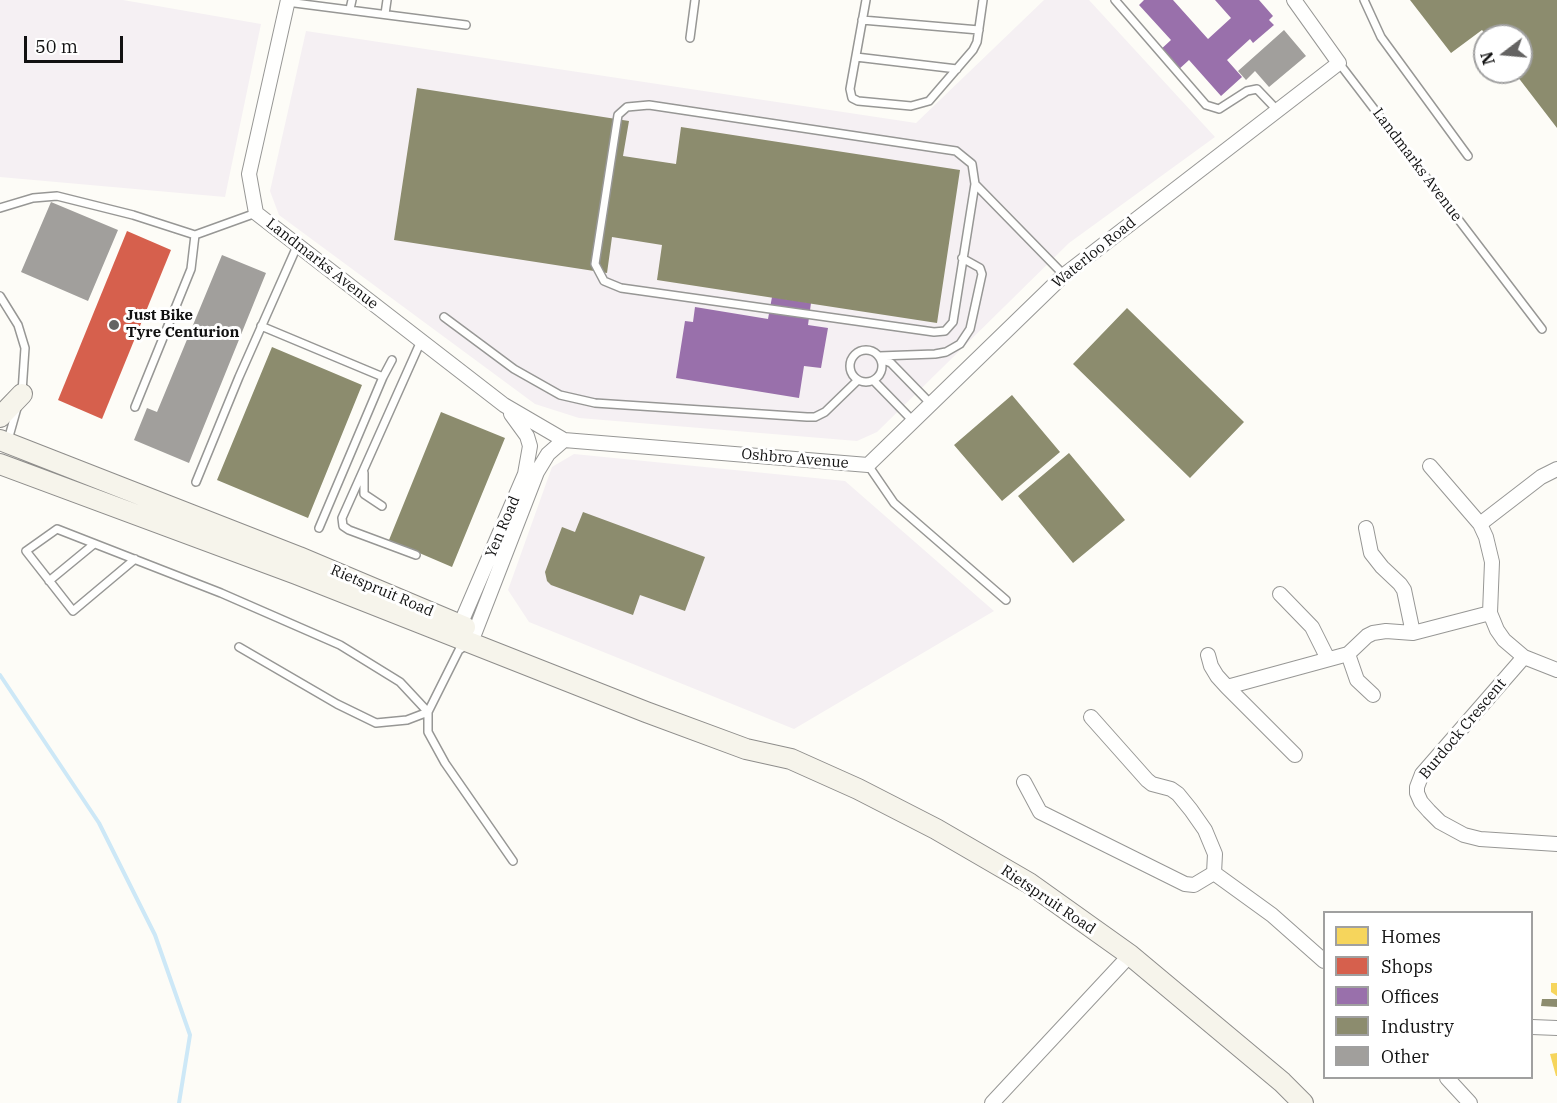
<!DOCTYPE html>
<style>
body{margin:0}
#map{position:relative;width:1557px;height:1103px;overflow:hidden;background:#fdfcf7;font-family:"IBM Plex Serif",serif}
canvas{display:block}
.legend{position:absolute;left:1323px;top:911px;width:210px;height:168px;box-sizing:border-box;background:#fff;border:2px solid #a0a0a0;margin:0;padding:8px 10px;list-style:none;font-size:18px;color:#111}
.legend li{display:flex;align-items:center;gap:12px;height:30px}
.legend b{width:30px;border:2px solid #a0a0a0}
.north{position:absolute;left:1473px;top:24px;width:60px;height:60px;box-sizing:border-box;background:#fff;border:2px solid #a0a0a0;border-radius:50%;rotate:254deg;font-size:16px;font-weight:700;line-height:24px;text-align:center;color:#111}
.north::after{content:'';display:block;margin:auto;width:21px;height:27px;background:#646362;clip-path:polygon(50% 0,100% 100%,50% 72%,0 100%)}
.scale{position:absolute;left:24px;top:36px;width:99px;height:27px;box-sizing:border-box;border:3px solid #111;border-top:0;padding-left:8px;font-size:18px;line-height:21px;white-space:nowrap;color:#111;-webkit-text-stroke:4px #fff;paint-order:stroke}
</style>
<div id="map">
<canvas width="1557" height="1103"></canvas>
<ul class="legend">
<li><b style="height:16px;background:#f6d55c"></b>Homes</li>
<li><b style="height:16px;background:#d6604d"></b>Shops</li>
<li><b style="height:16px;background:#9970ab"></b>Offices</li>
<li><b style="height:16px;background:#8c8c6e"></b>Industry</li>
<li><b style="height:16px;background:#a19f9c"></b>Other</li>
</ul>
<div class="north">N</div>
<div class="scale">50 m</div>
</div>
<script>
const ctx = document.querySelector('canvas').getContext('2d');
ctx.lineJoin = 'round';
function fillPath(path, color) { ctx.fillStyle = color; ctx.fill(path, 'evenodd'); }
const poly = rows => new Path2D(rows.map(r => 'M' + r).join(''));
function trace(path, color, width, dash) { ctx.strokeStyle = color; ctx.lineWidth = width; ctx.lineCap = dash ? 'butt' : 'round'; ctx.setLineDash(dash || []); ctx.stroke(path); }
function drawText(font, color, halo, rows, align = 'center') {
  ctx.font = font + ' "IBM Plex Serif",serif'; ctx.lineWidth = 6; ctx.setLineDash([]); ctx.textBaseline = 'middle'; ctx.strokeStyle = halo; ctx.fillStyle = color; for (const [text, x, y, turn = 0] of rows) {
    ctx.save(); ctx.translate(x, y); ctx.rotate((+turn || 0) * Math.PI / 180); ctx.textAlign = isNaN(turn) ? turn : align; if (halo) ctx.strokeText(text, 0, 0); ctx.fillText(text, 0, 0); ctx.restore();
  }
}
const industrial = poly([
 [0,0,123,0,261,24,225,197,0,177],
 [1044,0,1089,0,1215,137,1069,243,877,432,857,441,579,418,535,404,279,215,270,191,306,31,916,123],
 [574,454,845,481,994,611,794,729,529,622,508,590,552,467]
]);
const homes = poly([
 [1551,983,1557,983,1557,996,1551,992],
 [1557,1053,1557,1076,1556,1076,1550,1054]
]);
const shops = poly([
 [127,231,171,250,102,419,58,400]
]);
const offices = poly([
 [1144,0,1173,0,1208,39,1231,18,1215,0,1259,0,1273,16,1269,20,1274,25,1253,43,1250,39,1227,60,1242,77,1221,96,1189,60,1177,71,1159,51,1171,40,1139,5],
 [772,297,811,303,808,325,828,328,821,368,804,366,799,398,676,378,685,321,693,322,695,307,768,319]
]);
const industry = poly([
 [1410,0,1557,0,1557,128,1514,72,1521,72,1521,36,1487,36,1482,30,1451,53],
 [417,88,629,121,623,156,676,164,681,127,960,170,937,323,657,280,662,245,612,237,607,273,394,240],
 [1127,308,1244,422,1190,478,1073,364],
 [272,347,362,385,308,518,217,480],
 [1012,395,1060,452,1002,501,954,445],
 [441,412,505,438,452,567,389,540],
 [1069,453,1125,520,1073,563,1018,496],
 [583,512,705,557,685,611,640,595,633,615,551,585,547,581,545,572,562,527,575,532],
 [1542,999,1557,999,1557,1007,1541,1006]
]);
const stream = poly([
 [0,675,99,823,155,935,190,1035,179,1103]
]);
const building = poly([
 [1284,30,1306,56,1269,87,1255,71,1246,80,1238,71],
 [51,202,118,230,88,301,21,272],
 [222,255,266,273,189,463,134,440,147,408,157,412]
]);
const lane = poly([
 [866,0,850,89,852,98,858,101,911,106,929,101,973,50,977,42,983,0],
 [1115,0,1206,105,1219,109,1247,91,1257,89,1278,111],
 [1364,0,1381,37,1468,156],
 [287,2,466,25],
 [350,9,352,0],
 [385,14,387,0],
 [862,20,979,30],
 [690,38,695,0],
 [856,57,957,69],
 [1339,63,1542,329],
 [975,184,953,322,945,331,934,332,621,288,604,281,595,264,618,115,627,107,649,105,956,151,972,164,975,184,1064,275],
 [0,208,33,198,57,196,133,215,195,235],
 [0,296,18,325,25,348,22,392],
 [444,317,514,369,560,395,595,403,807,417,815,417,825,412,858,380],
 [261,326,383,377,392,360],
 '850 366a16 16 0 1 1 32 0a16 16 0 1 1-32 0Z',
 [879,356,935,354,946,352,960,344,970,329,982,274,980,268,962,258],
 [881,359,891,363,931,404],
 [874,381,913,421],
 [135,407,191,269,195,235,256,213],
 [8,440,17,408],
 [868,465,894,503,1006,600],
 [364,473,364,494,382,506],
 [196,482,239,377,298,244],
 [319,528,383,377],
 [416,555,349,530,343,526,342,518,421,341],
 [135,559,73,611,26,551,57,529,221,593,340,645,400,682,428,712,407,720,376,723,337,704,239,647],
 [49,581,94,544],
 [468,644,459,650,428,712,428,732,445,763,513,861]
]);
const street = poly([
 [288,0,249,174,256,213,265,220,504,405,564,440,868,465,1064,275,1339,63,1294,0],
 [1430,466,1480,524,1486,537,1492,562,1490,613,1497,630,1504,640,1524,657,1557,670],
 [1480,524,1541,477,1557,469],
 [1366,528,1371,553,1382,567,1400,584,1404,590,1413,633],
 [1280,594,1312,627,1328,659],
 [457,632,525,474,530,446,527,436,511,414],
 [470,642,475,632,537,472,548,454,564,440],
 [1348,654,1357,680,1373,695],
 [1208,655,1211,666,1217,676,1227,687],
 [1524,657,1422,774,1417,787,1417,793,1421,802,1429,811,1440,822,1464,835,1480,839,1557,844],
 [1295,755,1227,687,1348,654,1367,636,1373,633,1386,631,1413,633,1490,613],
 [1024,782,1040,812,1185,884,1194,885,1214,873,1215,854,1205,830,1191,810,1178,794,1171,789,1152,784,1147,780,1091,717],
 [1214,873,1272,915,1324,961],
 [1532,1027,1557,1028],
 [1447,1078,1470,1103],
 [992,1103,1130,955]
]);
const secondary = poly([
 [0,417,22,394],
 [0,440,299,557,465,627],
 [0,464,296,574,646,712,746,749,791,759,858,789,936,829,1029,883,1130,955,1282,1082,1303,1103]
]);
const markers = [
 [114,325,6,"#646362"]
];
const streetNames = [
 ["Landmarks Avenue",1417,165,53],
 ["Waterloo Road",1094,253,-39],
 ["Landmarks Avenue",322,264,38],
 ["Oshbro Avenue",795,459,5],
 ["Yen Road",503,527,-67],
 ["Rietspruit Road",382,591,23],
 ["Burdock Crescent",1463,729,-50],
 ["Rietspruit Road",1048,900,34]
];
const poiNames = [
 ["Just Bike",126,316],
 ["Tyre Centurion",126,333]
];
fillPath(industrial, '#f5f0f3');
fillPath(homes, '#f6d55c');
fillPath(shops, '#d6604d');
fillPath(offices, '#9970ab');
fillPath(industry, '#8c8c6e');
trace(stream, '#cde8f7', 4);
fillPath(building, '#a19f9c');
trace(lane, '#979795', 10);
trace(street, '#979795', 16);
trace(secondary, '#8e8d8b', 22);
trace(lane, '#fffffe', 7);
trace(street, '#fffffe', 14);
trace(secondary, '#f6f4eb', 20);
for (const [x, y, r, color] of markers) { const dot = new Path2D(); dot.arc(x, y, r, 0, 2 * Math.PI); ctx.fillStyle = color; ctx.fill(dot); trace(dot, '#fff', 2); }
drawText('15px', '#111', '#fff', streetNames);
drawText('bold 15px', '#111', '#fff', poiNames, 'left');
</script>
